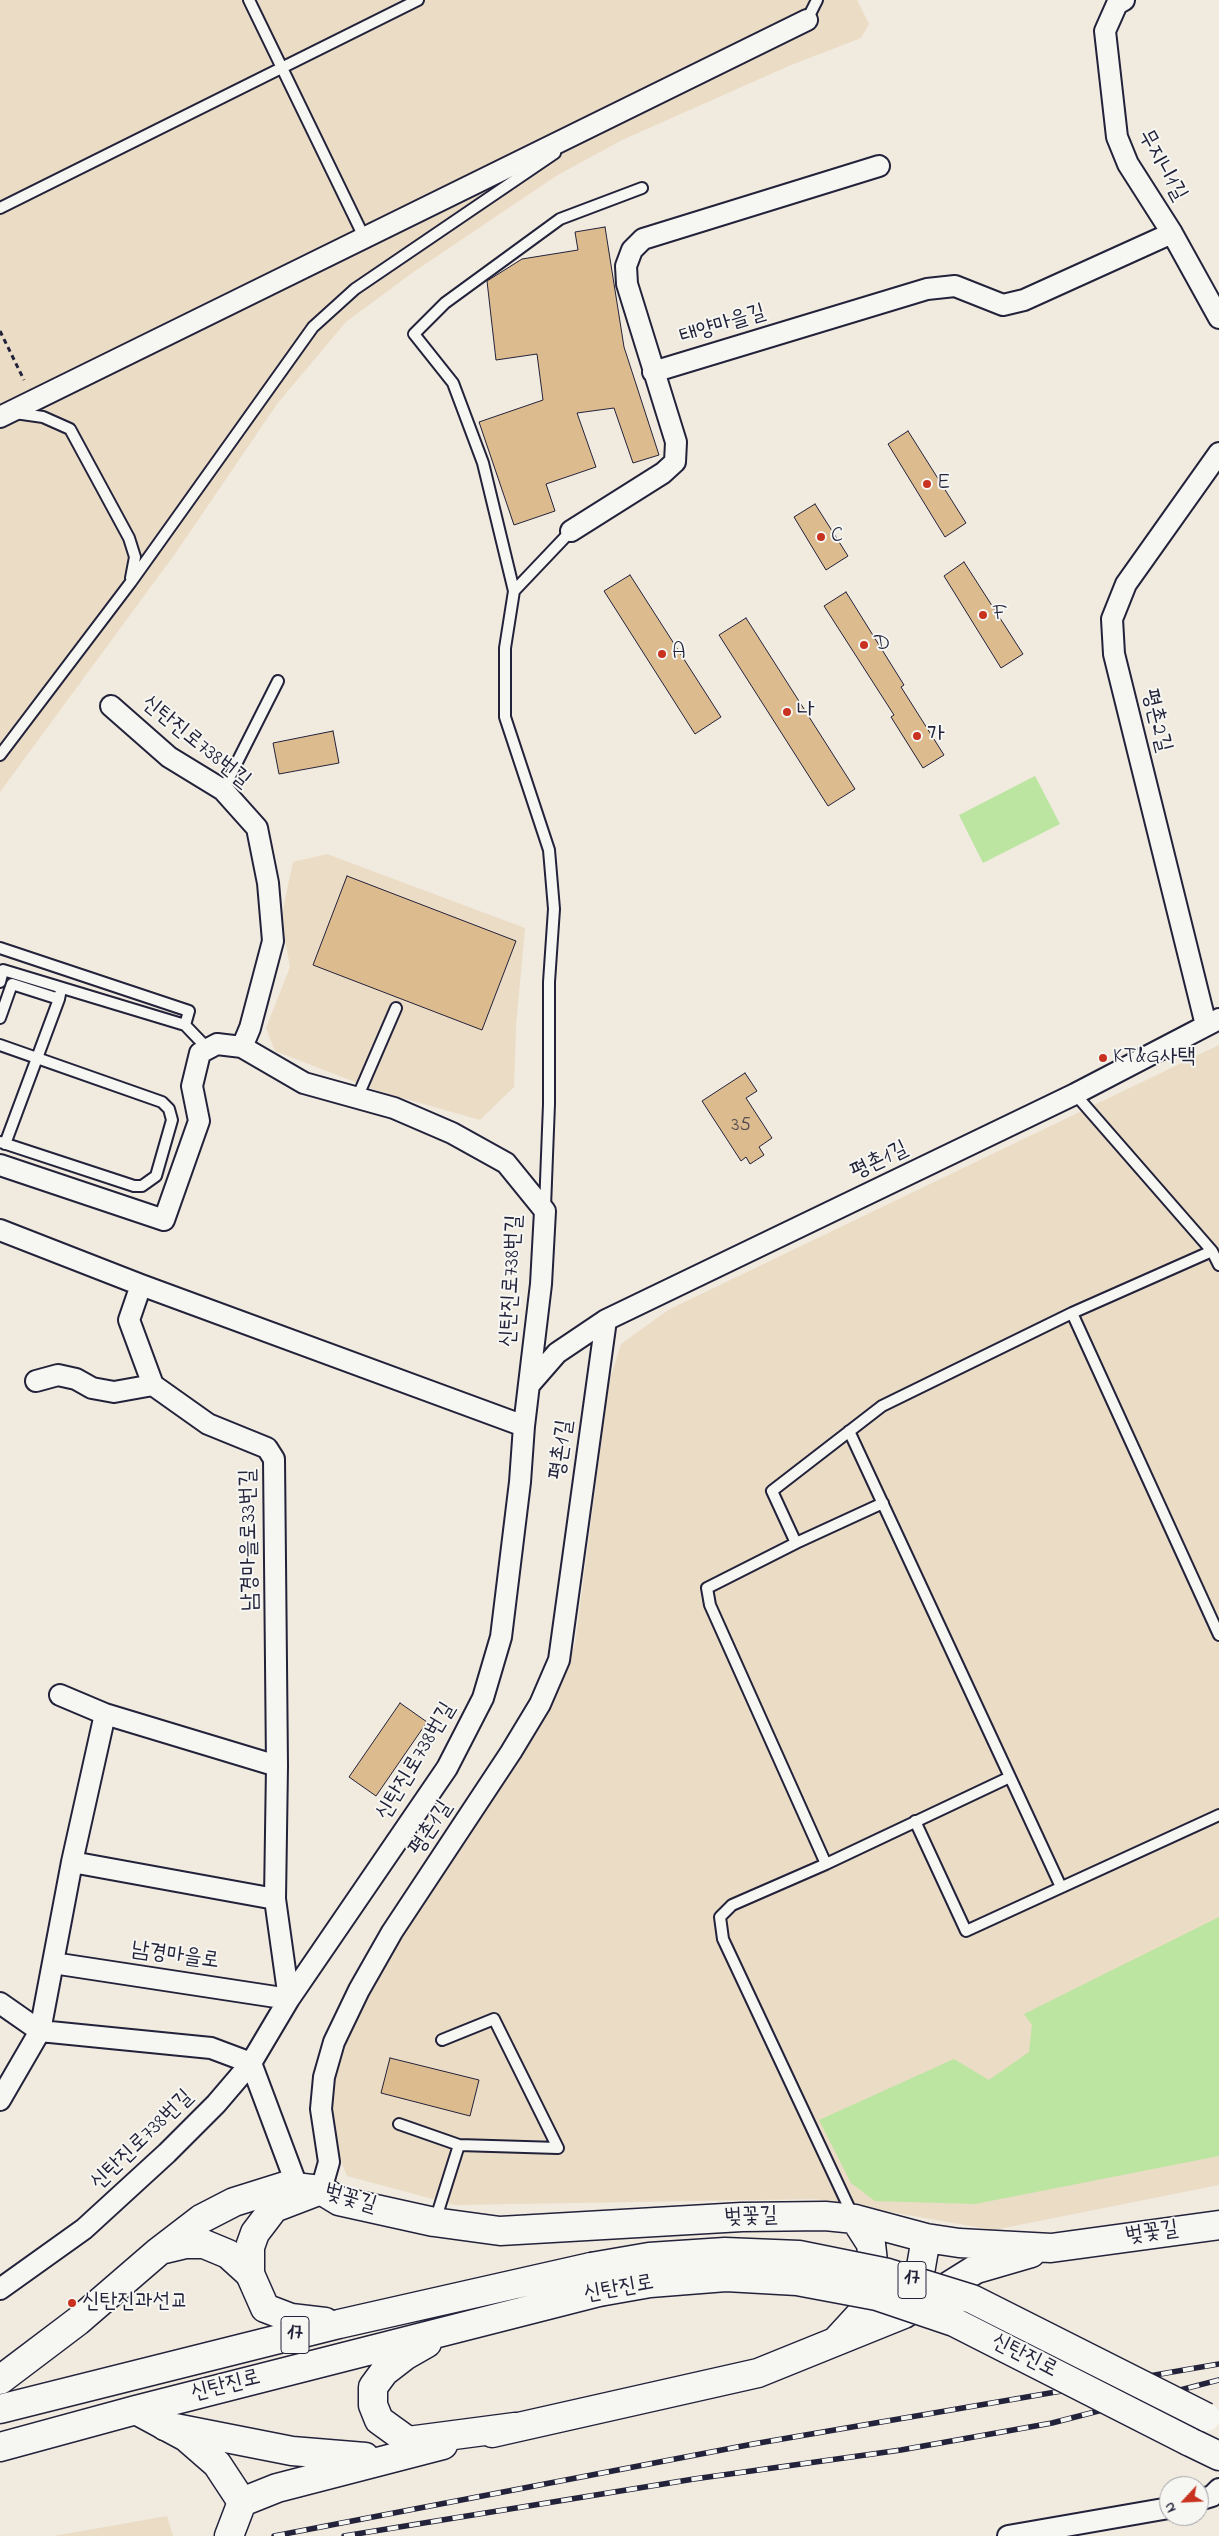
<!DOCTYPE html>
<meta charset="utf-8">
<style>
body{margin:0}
#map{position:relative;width:1219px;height:2536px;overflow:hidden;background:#f1eade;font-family:"Indie Flower",sans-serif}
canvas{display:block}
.north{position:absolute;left:1159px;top:2476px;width:50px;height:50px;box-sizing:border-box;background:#f6f6f2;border:1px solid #a1a1a9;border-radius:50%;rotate:245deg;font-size:14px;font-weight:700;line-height:20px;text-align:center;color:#22223b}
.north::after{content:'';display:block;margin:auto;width:18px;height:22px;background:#c8321e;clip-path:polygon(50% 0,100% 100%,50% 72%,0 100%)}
</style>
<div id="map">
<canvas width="1219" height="2536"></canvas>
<div class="north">N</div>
</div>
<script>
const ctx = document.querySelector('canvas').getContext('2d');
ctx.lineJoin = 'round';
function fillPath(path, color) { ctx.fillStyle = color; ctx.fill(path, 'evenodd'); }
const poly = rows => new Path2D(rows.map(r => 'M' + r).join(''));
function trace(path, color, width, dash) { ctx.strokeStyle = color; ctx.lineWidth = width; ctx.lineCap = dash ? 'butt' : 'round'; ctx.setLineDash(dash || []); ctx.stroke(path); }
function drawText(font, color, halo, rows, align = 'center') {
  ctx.font = font + ' "Indie Flower","Poor Story",sans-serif'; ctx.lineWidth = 4; ctx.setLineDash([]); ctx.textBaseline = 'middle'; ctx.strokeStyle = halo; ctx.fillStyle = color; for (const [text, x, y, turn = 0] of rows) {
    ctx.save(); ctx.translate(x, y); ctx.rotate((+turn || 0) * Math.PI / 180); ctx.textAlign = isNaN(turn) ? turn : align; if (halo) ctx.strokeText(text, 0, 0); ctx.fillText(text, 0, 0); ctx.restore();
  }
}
const built = poly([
 [0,0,857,0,869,24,861,38,791,65,622,140,556,176,412,273,346,322,277,404,177,551,0,792],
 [327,854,525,928,516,1026,514,1087,480,1120,378,1091,275,1051,266,1028,290,967,281,918,293,862],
 [1219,1045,1219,2185,994,2230,816,2199,455,2205,347,2176,334,2144,327,2077,365,1988,553,1701,575,1644,609,1382,621,1344,668,1310],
 [167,2516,173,2536,54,2536]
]);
const green = poly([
 [1035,776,1060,824,983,863,959,815],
 [1219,1917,1219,2156,975,2204,875,2201,851,2183,819,2120,954,2059,989,2080,1029,2052,1032,2025,1024,2014]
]);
const building = poly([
 [605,227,624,347,659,455,633,463,614,408,577,413,596,467,546,484,555,511,514,525,479,422,543,400,537,354,496,360,487,281,522,259,578,250,575,232,605,227],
 [908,431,966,523,945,537,888,444,908,431],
 [815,504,848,556,826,570,794,517,815,504],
 [964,562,1023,654,1001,668,944,576,964,562],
 [630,575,721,717,695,734,604,591,630,575],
 [846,592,904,685,901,687,944,755,923,768,891,717,894,715,824,606,846,592],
 [746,618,855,789,828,806,719,635,746,618],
 [333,731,339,763,279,774,273,743,333,731],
 [347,876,516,941,482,1030,313,965,347,876],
 [745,1073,757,1091,746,1098,772,1138,759,1147,764,1155,750,1164,746,1157,741,1161,702,1101,745,1073],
 [400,1703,427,1722,376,1796,349,1777,400,1703],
 [390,2058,479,2080,470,2116,381,2093,390,2058]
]);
const path = poly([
 [0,331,24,380]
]);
const lane = poly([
 [249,0,364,237],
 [807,20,817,0],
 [0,208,418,0],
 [15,413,43,417,70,429,129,538,135,557,131,578],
 [514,591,571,531],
 [0,755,131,582,313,327,355,289,555,153],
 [223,790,278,681],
 [0,948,189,1011,185,1025],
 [0,982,3,970,185,1025,208,1049],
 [0,1018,12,984,59,999,60,994],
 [0,1045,162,1102,169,1109,172,1120,156,1176,142,1186,134,1186,0,1142],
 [1075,1094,1212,1251],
 [357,1098,396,1008],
 [5,1144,59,999],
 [545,1207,549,1104,549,982,554,909,549,850,505,717,505,648,514,591,483,463,453,383,414,334,445,303,560,219,642,188],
 [1072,1313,1219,1635],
 [849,1431,1010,1777],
 [796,1543,883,1503],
 [915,1821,966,1931,1219,1815],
 [826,1864,710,1605,707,1588,796,1543,772,1491,882,1406,1072,1313,1212,1251,1219,1265],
 [399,2124,459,2145],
 [853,2216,723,1939,720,1917,732,1905,826,1864,1010,1777,1061,1887],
 [435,2221,459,2145,558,2148,494,2019,442,2040]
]);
const street = poly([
 [1124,0,1117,4,1105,31,1117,137,1128,164,1172,233,1219,318],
 [653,372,927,289,955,286,1003,305,1024,300,1172,233],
 [0,417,807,20],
 [571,531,663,473,675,462,676,442,627,284,626,266,632,250,643,239,879,166],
 [1206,1025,1114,654,1112,619,1126,584,1219,453],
 [0,1165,164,1220,199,1121,192,1086,200,1053,217,1044,242,1047],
 [0,1230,141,1285,524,1426],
 [36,1381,58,1375,76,1379,92,1388,114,1392,153,1385],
 [530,1384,557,1353,606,1320],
 [60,1695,105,1714,277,1766],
 [72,1862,275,1899],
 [53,1963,289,1999,275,1899,277,1766,274,1459,267,1448,208,1424,153,1385,129,1320,141,1285],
 [0,2003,40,2031,211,2048,251,2063,297,2186],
 [0,2100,40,2031,72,1862,105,1714],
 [321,2190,329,2162,321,2109,324,2077,334,2042,359,1990,392,1932,511,1752,540,1704,559,1660,606,1320,1075,1094,1219,1019],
 [0,2289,84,2229,167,2153,216,2104,251,2063,289,1999,447,1768,483,1698,501,1637,520,1482,524,1426,541,1284,545,1211,506,1163,452,1133,394,1108,304,1083,242,1047,250,1028,273,941,268,883,257,828,223,790,169,757,111,706],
 [1199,2500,1212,2496,1219,2489],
 [1008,2536,1169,2508]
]);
const secondary = poly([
 [165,2249,186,2244,204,2244,228,2254,250,2274],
 [910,2303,917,2290,926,2238],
 [837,2340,870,2304,875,2279,871,2244,855,2219],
 [0,2380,78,2321,158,2252,201,2219,234,2202,285,2186,321,2190,339,2201,434,2222,500,2231,742,2217,825,2216,855,2219,926,2238,959,2243,1051,2248,1219,2225],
 [165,2426,292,2451,365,2457],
 [492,2433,758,2373,904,2314,976,2269,1031,2253],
 [229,2536,242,2502,277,2488,443,2445]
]);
const primary = poly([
 [321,2190,274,2208,255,2233,250,2247,250,2274,265,2308,291,2318,325,2322],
 [427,2343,406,2355,384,2372,373,2387,373,2405,379,2420,408,2441,515,2427],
 [0,2409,339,2324,591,2267],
 [136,2410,186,2437,217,2464,242,2502],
 [1188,2441,1219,2456],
 [0,2447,136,2410,599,2292]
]);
const rail = poly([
 [274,2536,753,2444,1219,2364],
 [344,2536,694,2479,901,2450,1052,2423,1219,2380]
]);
const primaryBridge = poly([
 [591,2267,649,2257,725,2252,799,2255,888,2273,972,2299,1206,2417],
 [599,2292,650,2283,726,2277,797,2281,877,2296,954,2322,1188,2441]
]);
const markers = [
 [927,484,5,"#c8321e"],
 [821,537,5,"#c8321e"],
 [983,615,5,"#c8321e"],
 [864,645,5,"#c8321e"],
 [662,654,5,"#c8321e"],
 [787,712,5,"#c8321e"],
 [917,736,5,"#c8321e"],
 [1103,1058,5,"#c8321e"],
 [72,2303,5,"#c8321e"]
];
const numberNames = [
 ["35",741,1127]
];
const shields = [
 [912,2280,28],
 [295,2335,28]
];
const shieldNames = [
 ["17",912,2280],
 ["17",295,2335]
];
const streetNames = [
 ["무지니1길",1161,166,61],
 ["태양마을길",723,326,-17],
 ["평촌2길",1155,721,76],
 ["신탄진로738번길",195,743,39],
 ["평촌1길",880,1162,-26],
 ["신탄진로738번길",513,1281,-87],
 ["평촌1길",563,1450,-82],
 ["남경마을로33번길",251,1540,-91],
 ["신탄진로738번길",417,1762,-59],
 ["평촌1길",432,1829,-57],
 ["남경마을로",175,1957,8],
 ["신탄진로738번길",143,2141,-44],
 ["벚꽃길",350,2200,17],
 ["벚꽃길",751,2218,-2],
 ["벚꽃길",1152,2234,-8],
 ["신탄진로",619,2290,-10],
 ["신탄진로",1024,2357,27],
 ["신탄진로",226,2387,-14]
];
const poiNames = [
 ["E",937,484],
 ["C",831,537],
 ["F",993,615],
 ["D",874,645],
 ["A",672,654],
 ["나",797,712],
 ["가",927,736],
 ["KT&G사택",1113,1058],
 ["신탄진과선교",82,2303]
];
fillPath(built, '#ebdcc6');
fillPath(green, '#bbe5a1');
fillPath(building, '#dcbb8f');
trace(building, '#22223b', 1);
trace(lane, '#22223b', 14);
trace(street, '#22223b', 24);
trace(secondary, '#22223b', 31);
trace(primary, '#22223b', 31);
trace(path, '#22223b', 3, [5, 4]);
trace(lane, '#f6f6f2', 10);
trace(street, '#f6f6f2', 20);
trace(secondary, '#f6f6f2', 28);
trace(primary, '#f6f6f2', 28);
trace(rail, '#22223b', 5.5);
trace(rail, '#f6f6f2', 4, [11]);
trace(primaryBridge, '#22223b', 31, []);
trace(primaryBridge, '#f6f6f2', 28);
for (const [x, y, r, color] of markers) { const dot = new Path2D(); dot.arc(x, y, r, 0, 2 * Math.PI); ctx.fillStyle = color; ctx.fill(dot); trace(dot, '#f6f6f2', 2); }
drawText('20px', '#504850', null, numberNames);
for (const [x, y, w] of shields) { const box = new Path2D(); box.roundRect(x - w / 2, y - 18.5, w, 37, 4); ctx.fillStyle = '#f6f6f2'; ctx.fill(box); trace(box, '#22223b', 1); }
drawText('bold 21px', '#22223b', null, shieldNames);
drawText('22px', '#22223b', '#f6f6f2', streetNames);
drawText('22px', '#22223b', '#f6f6f2', poiNames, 'left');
</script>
